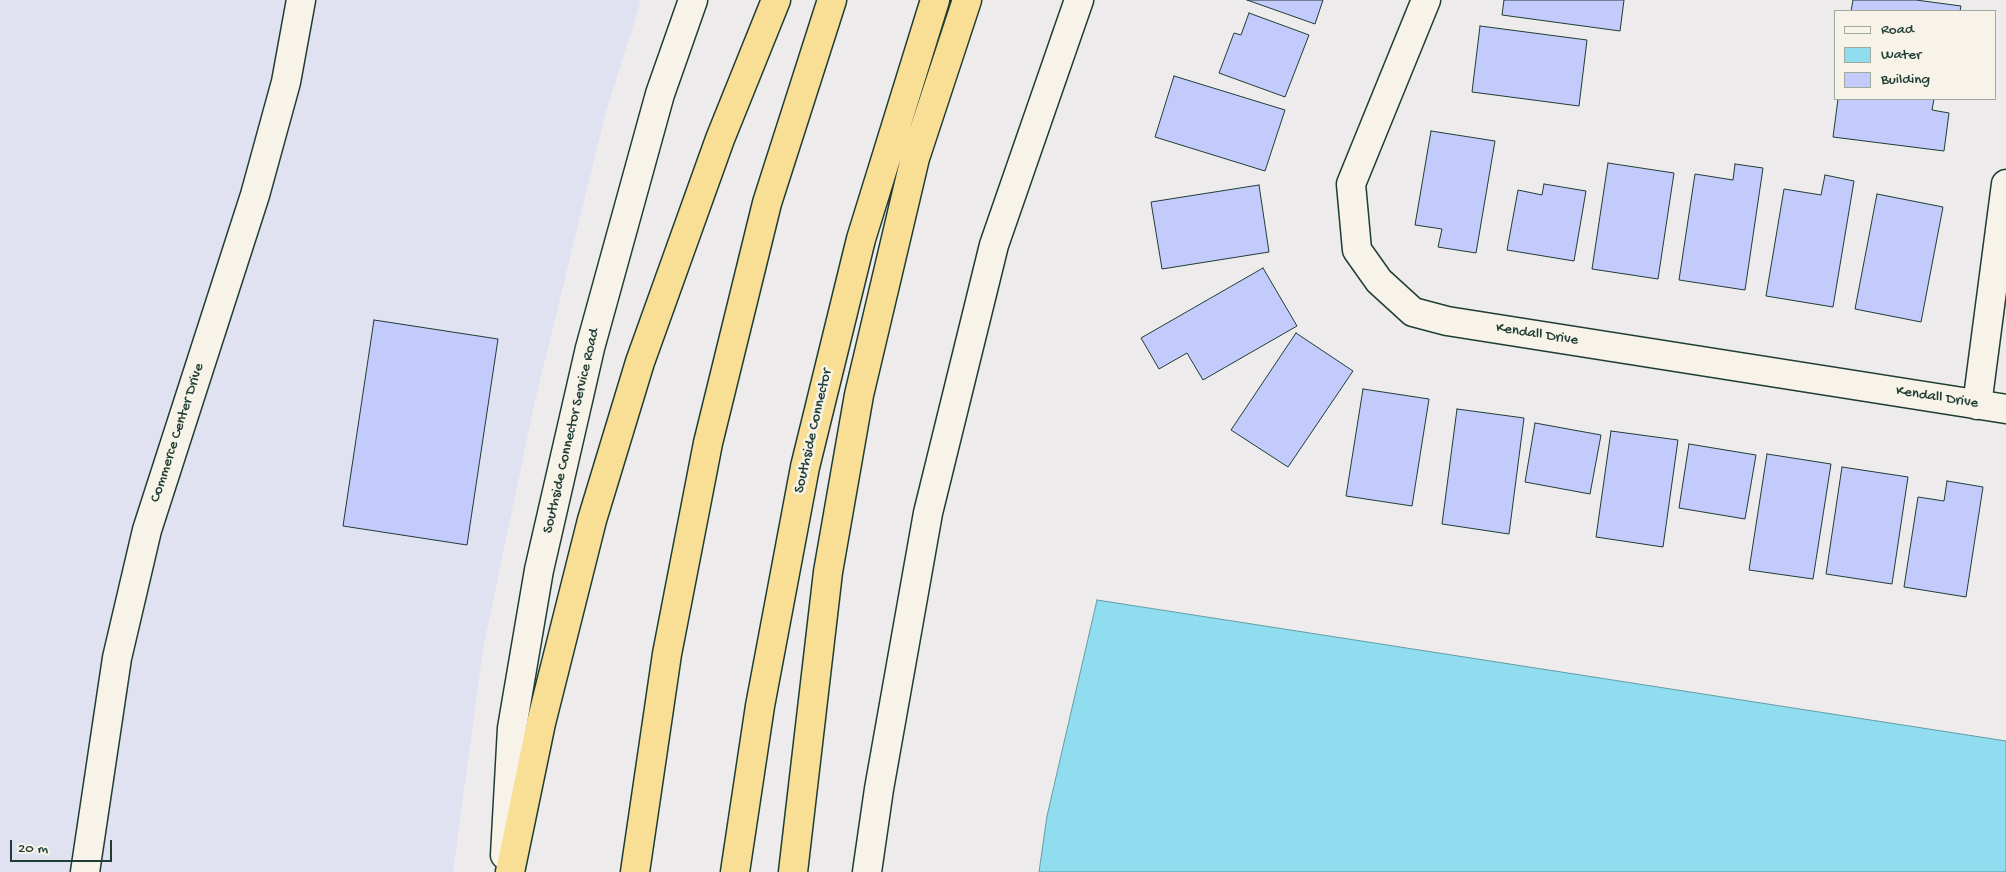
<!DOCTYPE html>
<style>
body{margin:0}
#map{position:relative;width:2006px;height:872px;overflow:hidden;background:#edebec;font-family:"Gochi Hand",sans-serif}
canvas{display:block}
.legend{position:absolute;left:1834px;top:10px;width:162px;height:90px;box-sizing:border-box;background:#f7f3e8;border:1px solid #a1aaa0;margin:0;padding:6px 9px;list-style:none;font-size:15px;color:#1f3d34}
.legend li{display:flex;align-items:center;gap:10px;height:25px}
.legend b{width:25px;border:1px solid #a1aaa0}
.scale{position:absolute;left:10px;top:840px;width:102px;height:22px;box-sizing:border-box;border:2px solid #1f3d34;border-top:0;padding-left:6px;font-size:15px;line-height:18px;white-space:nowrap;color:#1f3d34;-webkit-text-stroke:4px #f7f3e8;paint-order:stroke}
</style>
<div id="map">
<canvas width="2006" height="872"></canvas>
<ul class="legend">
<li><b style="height:6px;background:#f7f3e8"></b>Road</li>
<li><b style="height:14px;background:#90ddf0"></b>Water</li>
<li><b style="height:14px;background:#c3cafc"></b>Building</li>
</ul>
<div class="scale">20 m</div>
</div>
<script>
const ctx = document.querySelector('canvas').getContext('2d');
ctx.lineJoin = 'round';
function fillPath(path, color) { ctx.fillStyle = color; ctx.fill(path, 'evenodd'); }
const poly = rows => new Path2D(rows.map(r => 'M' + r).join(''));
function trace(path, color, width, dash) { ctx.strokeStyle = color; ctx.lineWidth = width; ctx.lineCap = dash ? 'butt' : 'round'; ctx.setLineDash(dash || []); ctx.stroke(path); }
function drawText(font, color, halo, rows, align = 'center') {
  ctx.font = font + ' "Gochi Hand",sans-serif'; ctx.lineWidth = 5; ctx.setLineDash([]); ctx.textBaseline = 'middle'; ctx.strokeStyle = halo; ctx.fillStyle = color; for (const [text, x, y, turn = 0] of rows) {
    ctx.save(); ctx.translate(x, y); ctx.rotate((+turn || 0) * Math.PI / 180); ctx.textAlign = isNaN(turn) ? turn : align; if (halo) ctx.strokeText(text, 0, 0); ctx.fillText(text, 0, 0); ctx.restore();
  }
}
const built = poly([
 [0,0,641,0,605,115,534,405,483,649,453,872,0,872]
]);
const water = poly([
 [1097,600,2006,741,2006,872,1039,872,1047,816,1097,600]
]);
const building = poly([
 [1247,0,1323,0,1315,24,1247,0],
 [1504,0,1624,0,1620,31,1502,15,1504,0],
 [1853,0,1916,0,1961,6,1960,11,1851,11,1853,0],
 [1249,13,1309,35,1285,97,1219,73,1234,33,1241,35,1249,13],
 [1480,26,1587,40,1579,106,1472,92,1480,26],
 [1174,76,1285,110,1265,171,1155,137,1174,76],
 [1838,99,1934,99,1932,110,1949,113,1944,151,1833,137,1838,99],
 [1431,131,1495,141,1476,253,1438,247,1442,229,1415,225,1431,131],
 [1608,163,1674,173,1658,279,1592,269,1608,163],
 [1735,164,1763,168,1745,290,1679,280,1695,174,1733,180,1735,164],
 [1825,175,1854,181,1833,307,1766,296,1784,189,1821,195,1825,175],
 [1544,184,1586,191,1574,261,1507,250,1518,190,1542,195,1544,184],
 [1259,185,1269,252,1162,269,1151,202,1259,185],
 [1877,194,1943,207,1921,322,1855,309,1877,194],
 [1263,268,1297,326,1203,380,1187,353,1159,369,1141,338,1263,268],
 [374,320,498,339,467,545,343,526,374,320],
 [1296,333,1353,371,1288,467,1231,430,1296,333],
 [1363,389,1429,399,1412,506,1346,496,1363,389],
 [1457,409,1524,418,1509,534,1442,524,1457,409],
 [1535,423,1601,435,1590,494,1525,482,1535,423],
 [1611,431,1678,440,1663,547,1596,537,1611,431],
 [1689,444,1756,455,1745,519,1679,508,1689,444],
 [1767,454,1831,464,1813,579,1749,570,1767,454],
 [1842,467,1908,477,1892,584,1826,574,1842,467],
 [1947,481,1983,487,1966,597,1904,587,1918,497,1944,501,1947,481]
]);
const street = poly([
 [1426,0,1351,184,1357,250,1379,281,1413,312,1447,321,2006,409],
 [1977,405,2006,184],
 [85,872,117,658,147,530,255,195,286,82,301,0]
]);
const secondary = poly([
 [505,855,512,728,539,570,590,348,660,94,693,0],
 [867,872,879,789,928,513,994,245,1079,0]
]);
const highway = poly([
 [510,872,541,723,592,520,640,362,720,139,776,0],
 [635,872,667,654,708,443,767,203,832,0],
 [735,872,760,706,805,467,861,239,935,0],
 [793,872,828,572,859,395,915,158,967,0]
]);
const streetNames = [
 ["Kendall Drive",1537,335,9],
 ["Kendall Drive",1937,398,9],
 ["Southside Connector Service Road",572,431,-77],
 ["Southside Connector",814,431,-77],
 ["Commerce Center Drive",178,433,-72]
];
fillPath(built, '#e0e1f1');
fillPath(water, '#90ddf0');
trace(water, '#639da5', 1);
fillPath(building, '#c3cafc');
trace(building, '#1f3d34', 1);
trace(street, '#1f3d34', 31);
trace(secondary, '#1f3d34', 31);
trace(highway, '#1f3d34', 31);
trace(street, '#f7f3e8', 28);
trace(secondary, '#f7f3e8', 28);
trace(highway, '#f9df96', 28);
drawText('15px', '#1f3d34', '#f7f3e8', streetNames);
</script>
